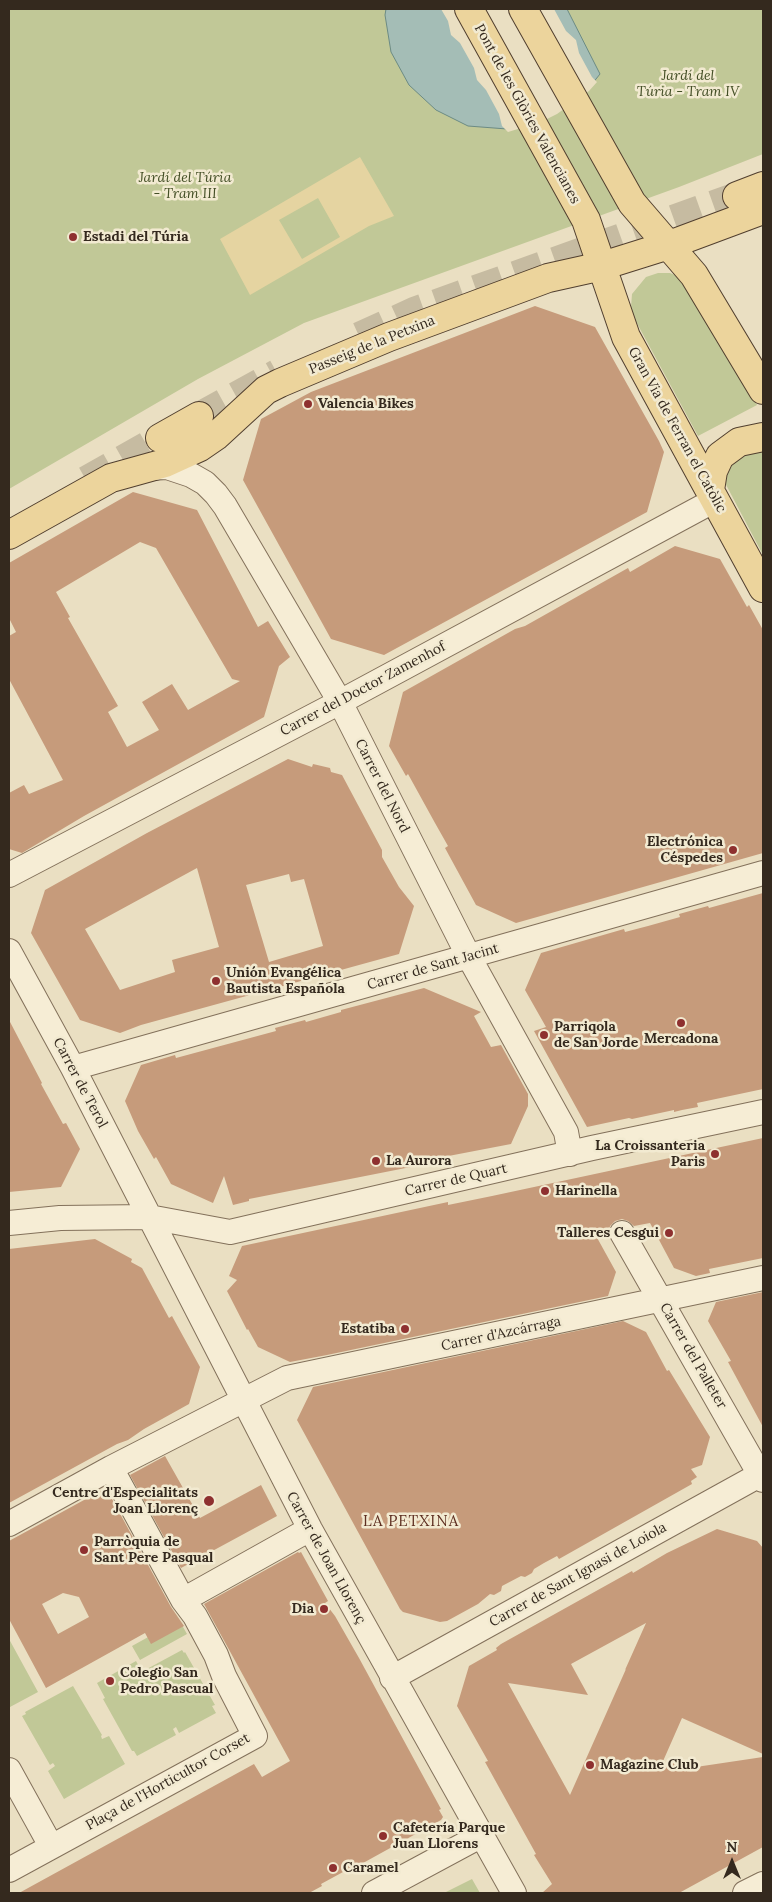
<!DOCTYPE html>
<meta charset="utf-8">
<style>
body{margin:0}
#map{position:relative;width:772px;height:1902px;overflow:hidden;background:#eadfc2;font-family:Lora,serif}
canvas{display:block}
.frame{position:absolute;inset:0;border:10px solid #34291e;pointer-events:none}
.north{position:absolute;left:707px;top:1837px;width:50px;height:50px;-webkit-text-stroke:4px #f2ead1;paint-order:stroke;rotate:0deg;font-size:14px;font-weight:700;line-height:20px;text-align:center;color:#34291e}
.north::after{content:'';display:block;margin:auto;width:18px;height:22px;background:#34291e;clip-path:polygon(50% 0,100% 100%,50% 72%,0 100%)}
</style>
<div id="map">
<canvas width="772" height="1902"></canvas>
<div class="frame"></div>
<div class="north">N</div>
</div>
<script>
const ctx = document.querySelector('canvas').getContext('2d');
ctx.lineJoin = 'round';
function fillPath(path, color) { ctx.fillStyle = color; ctx.fill(path, 'evenodd'); }
const poly = rows => new Path2D(rows.map(r => 'M' + r).join(''));
function trace(path, color, width, dash) { ctx.strokeStyle = color; ctx.lineWidth = width; ctx.lineCap = dash ? 'butt' : 'round'; ctx.setLineDash(dash || []); ctx.stroke(path); }
function drawText(font, color, halo, rows, align = 'center') {
  ctx.font = font + ' Lora,serif'; ctx.lineWidth = 5; ctx.setLineDash([]); ctx.textBaseline = 'middle'; ctx.strokeStyle = halo; ctx.fillStyle = color; for (const [text, x, y, turn = 0] of rows) {
    ctx.save(); ctx.translate(x, y); ctx.rotate((+turn || 0) * Math.PI / 180); ctx.textAlign = isNaN(turn) ? turn : align; if (halo) ctx.strokeText(text, 0, 0); ctx.fillText(text, 0, 0); ctx.restore();
  }
}
const green = poly([
 [9,9,763,9,763,154,679,187,304,323,198,379,9,489],
 [658,273,670,273,682,278,697,300,757,405,698,436,633,316,631,307,632,294,646,277],
 [763,445,763,555,723,479,729,462],
 [179,1620,187,1634,140,1660,132,1646],
 [9,1639,38,1692,10,1707,9,1705],
 [182,1650,184,1653,185,1652,215,1705,212,1706,216,1713,179,1733,176,1727,173,1729,176,1735,137,1756,134,1751,132,1751,103,1699,105,1698,97,1683,136,1661,144,1676,147,1674,145,1670],
 [73,1686,102,1735,101,1736,102,1739,109,1736,125,1764,64,1799,48,1771,55,1766,53,1763,50,1765,22,1716,26,1714,25,1712],
 [472,1879,480,1893,444,1893]
]);
const sand = poly([
 [360,157,394,216,369,226,250,295,220,239],
 [318,198,340,237,302,259,279,220]
]);
const water = poly([
 [386,9,567,9,600,74,588,89,507,129,468,126,436,110,409,85,391,52,385,15,386,9]
]);
const pier = poly([
 [441,9,554,9,566,31,576,40,579,53,592,77,597,82,589,91,557,114,541,122,508,132,502,126,499,114,486,90,477,80,474,68,460,43,451,35,448,21]
]);
const building = poly([
 [535,306,595,327,659,441,664,452,647,512,384,655,331,639,243,480,261,419,311,392],
 [133,492,197,510,258,627,268,621,290,657,279,666,264,717,84,816,22,853,9,849,9,793,24,785,29,794,63,780,9,679,9,636,16,632,9,618,9,563],
 [140,542,156,548,232,679,240,681,188,710,172,684,142,702,159,730,127,747,108,712,118,706,68,618,70,617,56,592],
 [675,546,720,559,747,607,749,605,763,630,763,853,516,923,476,905,445,848,448,846,435,823,408,774,406,776,389,746,403,692,515,629,525,626,628,568,630,572],
 [288,759,312,767,313,764,330,768,331,772,342,775,382,850,382,857,399,887,414,906,399,954,141,1025,120,1033,80,1020,31,933,45,890,147,833],
 [197,868,219,947,172,960,175,972,120,990,85,929],
 [289,874,291,882,304,879,323,946,269,962,246,885],
 [763,893,763,1089,697,1103,698,1107,682,1110,674,1112,674,1110,632,1119,629,1118,587,1127,534,1031,546,1027,525,990,541,953,624,929,625,932,648,926,680,917,679,914,708,906,709,908],
 [424,988,481,1012,474,1016,491,1047,501,1045,528,1094,528,1106,511,1144,438,1158,435,1159,436,1162,249,1199,249,1201,233,1205,224,1176,213,1203,171,1184,156,1157,154,1159,138,1131,125,1101,141,1065,175,1055,176,1058,276,1031,275,1028,305,1020,306,1022,341,1012,341,1010],
 [9,1020,42,1083,41,1084,63,1124,66,1123,80,1149,61,1187,9,1192],
 [763,1138,763,1258,709,1269,710,1273,696,1276,674,1268,650,1223,634,1226,628,1221,622,1219,615,1221,610,1226,609,1232,595,1234,616,1272,608,1296,327,1355,290,1362,258,1347,248,1329,247,1330,227,1291,237,1280,229,1276,242,1246,448,1202,448,1205,492,1196],
 [95,1239,132,1259,131,1262,142,1268,169,1318,172,1316,200,1367,189,1404,144,1429,128,1440,117,1444,9,1503,9,1249],
 [763,1292,763,1427,728,1362,731,1361,708,1321,716,1302],
 [623,1321,646,1332,667,1371,669,1370,710,1437,702,1465,691,1469,697,1477,691,1481,692,1484,559,1559,557,1556,544,1563,534,1569,532,1573,525,1577,521,1576,502,1586,501,1591,494,1595,490,1594,478,1604,447,1621,440,1622,403,1612,400,1609,297,1420,313,1387],
 [165,1456,200,1518,261,1485,277,1516,181,1568,130,1475],
 [106,1488,171,1607,184,1626,151,1644,145,1633,46,1688,9,1619,9,1541],
 [63,1593,79,1597,89,1617,58,1634,42,1604],
 [717,1529,757,1541,763,1548,763,1754,682,1718,660,1768,682,1760,696,1767,763,1757,763,1847,679,1893,542,1893,552,1884,534,1855,536,1854,485,1762,488,1761,457,1706,469,1666,497,1650,496,1648,501,1644,632,1571,633,1573,667,1553],
 [646,1623,625,1670,626,1669,570,1795,508,1683,588,1695,571,1664],
 [298,1552,299,1553,301,1552,328,1601,325,1603,335,1616,359,1658,441,1809,439,1810,443,1817,441,1820,354,1868,354,1866,321,1884,322,1886,309,1893,19,1893,254,1764,262,1777,290,1761,204,1604]
]);
const primaryTunnel = poly([
 [359,336,414,311,737,196],
 [199,416,277,373],
 [86,480,160,438]
]);
const minor = poly([
 [150,468,167,467,191,475,205,483,216,494,225,506,340,702,469,957,566,1132,570,1154],
 [9,875,340,702,715,500],
 [9,951,73,1068,310,1529,514,1893],
 [73,1068,763,873],
 [9,1223,60,1218,149,1217,230,1232,592,1148,763,1112],
 [622,1233,763,1480],
 [9,1524,111,1468,287,1378,763,1278],
 [183,1600,310,1529],
 [392,1678,763,1473],
 [9,1770,51,1846],
 [9,1870,255,1736,224,1676,216,1655,195,1616,183,1600,111,1468],
 [374,1893,482,1835],
 [745,1893,763,1884]
]);
const primary = poly([
 [469,9,586,220,626,337,763,588],
 [523,9,632,203,694,275,763,390],
 [737,196,763,186],
 [160,438,199,416],
 [710,490,713,471,720,456,739,442,763,437],
 [9,535,111,478,165,463,200,447,216,436,266,390,280,383,389,337,548,278,602,266,669,245,763,210]
]);
const markers = [
 [73,237,5,"#8e302f"],
 [308,404,5,"#8e302f"],
 [733,850,5,"#8e302f"],
 [216,981,5,"#8e302f"],
 [681,1023,5,"#8e302f"],
 [544,1035,5,"#8e302f"],
 [715,1154,5,"#8e302f"],
 [376,1161,5,"#8e302f"],
 [545,1191,5,"#8e302f"],
 [669,1233,5,"#8e302f"],
 [405,1329,5,"#8e302f"],
 [209,1501,6,"#8e302f"],
 [84,1550,5,"#8e302f"],
 [324,1609,5,"#8e302f"],
 [110,1681,5,"#8e302f"],
 [590,1765,5,"#8e302f"],
 [383,1836,5,"#8e302f"],
 [333,1868,5,"#8e302f"]
];
const parkNames = [
 ["Jardí del",688,76],
 ["Túria - Tram IV",688,92],
 ["Jardí del Túria",185,178],
 ["- Tram III",185,194]
];
const streetNames = [
 ["Pont de les Glòries Valencianes",527,114,61],
 ["Passeig de la Petxina",372,345,-22],
 ["Gran Via de Ferran el Catòlic",677,430,61],
 ["Carrer del Doctor Zamenhof",363,689,-28],
 ["Carrer del Nord",382,786,63],
 ["Carrer de Sant Jacint",433,967,-16],
 ["Carrer de Terol",80,1083,62],
 ["Carrer de Quart",456,1180,-13],
 ["Carrer d'Azcárraga",501,1334,-12],
 ["Carrer del Palleter",693,1356,60],
 ["Carrer de Joan Llorenç",326,1558,61],
 ["Carrer de Sant Ignasi de Loiola",578,1575,-29],
 ["Plaça de l'Horticultor Corset",168,1782,-29]
];
const poiNames = [
 ["Estadi del Túria",83,237],
 ["Valencia Bikes",318,404],
 ["Electrónica",723,842,"right"],
 ["Céspedes",723,858,"right"],
 ["Unión Evangélica",226,973],
 ["Bautista Española",226,989],
 ["Parriqola",554,1027],
 ["de San Jorde",554,1043],
 ["Mercadona",681,1039,"center"],
 ["La Croissanteria",705,1146,"right"],
 ["Paris",705,1162,"right"],
 ["La Aurora",386,1161],
 ["Harinella",555,1191],
 ["Talleres Cesgui",659,1233,"right"],
 ["Estatiba",395,1329,"right"],
 ["Centre d'Especialitats",198,1493,"right"],
 ["Joan Llorenç",198,1509,"right"],
 ["Parròquia de",94,1542],
 ["Sant Pere Pasqual",94,1558],
 ["Dia",314,1609,"right"],
 ["Colegio San",120,1673],
 ["Pedro Pascual",120,1689],
 ["Magazine Club",600,1765],
 ["Cafetería Parque",393,1828],
 ["Juan Llorens",393,1844],
 ["Caramel",343,1868]
];
const neighbourhoodNames = [
 ["LA PETXINA",411,1522]
];
fillPath(green, '#c1c897');
fillPath(sand, '#e5d4a1');
fillPath(water, '#a4bdb6');
trace(water, '#6c8b84', 1);
fillPath(pier, '#eadfc2');
fillPath(building, '#c69b7b');
trace(primaryTunnel, '#c6bba1', 28, [28, 14]);
trace(minor, '#83715b', 26);
trace(primary, '#513f2f', 30);
trace(minor, '#f6edd5', 24);
trace(primary, '#ecd49c', 28);
for (const [x, y, r, color] of markers) { const dot = new Path2D(); dot.arc(x, y, r, 0, 2 * Math.PI); ctx.fillStyle = color; ctx.fill(dot); trace(dot, '#f2ead1', 2); }
drawText('italic 14px', '#444f26', '#f2ead1', parkNames);
drawText('14px', '#34291e', '#f2ead1', streetNames);
drawText('bold 14px', '#34291e', '#f2ead1', poiNames, 'left');
ctx.letterSpacing = '1px';
drawText('15px', '#5d2e20', '#f2ead1', neighbourhoodNames);
ctx.letterSpacing = '0px';
</script>
